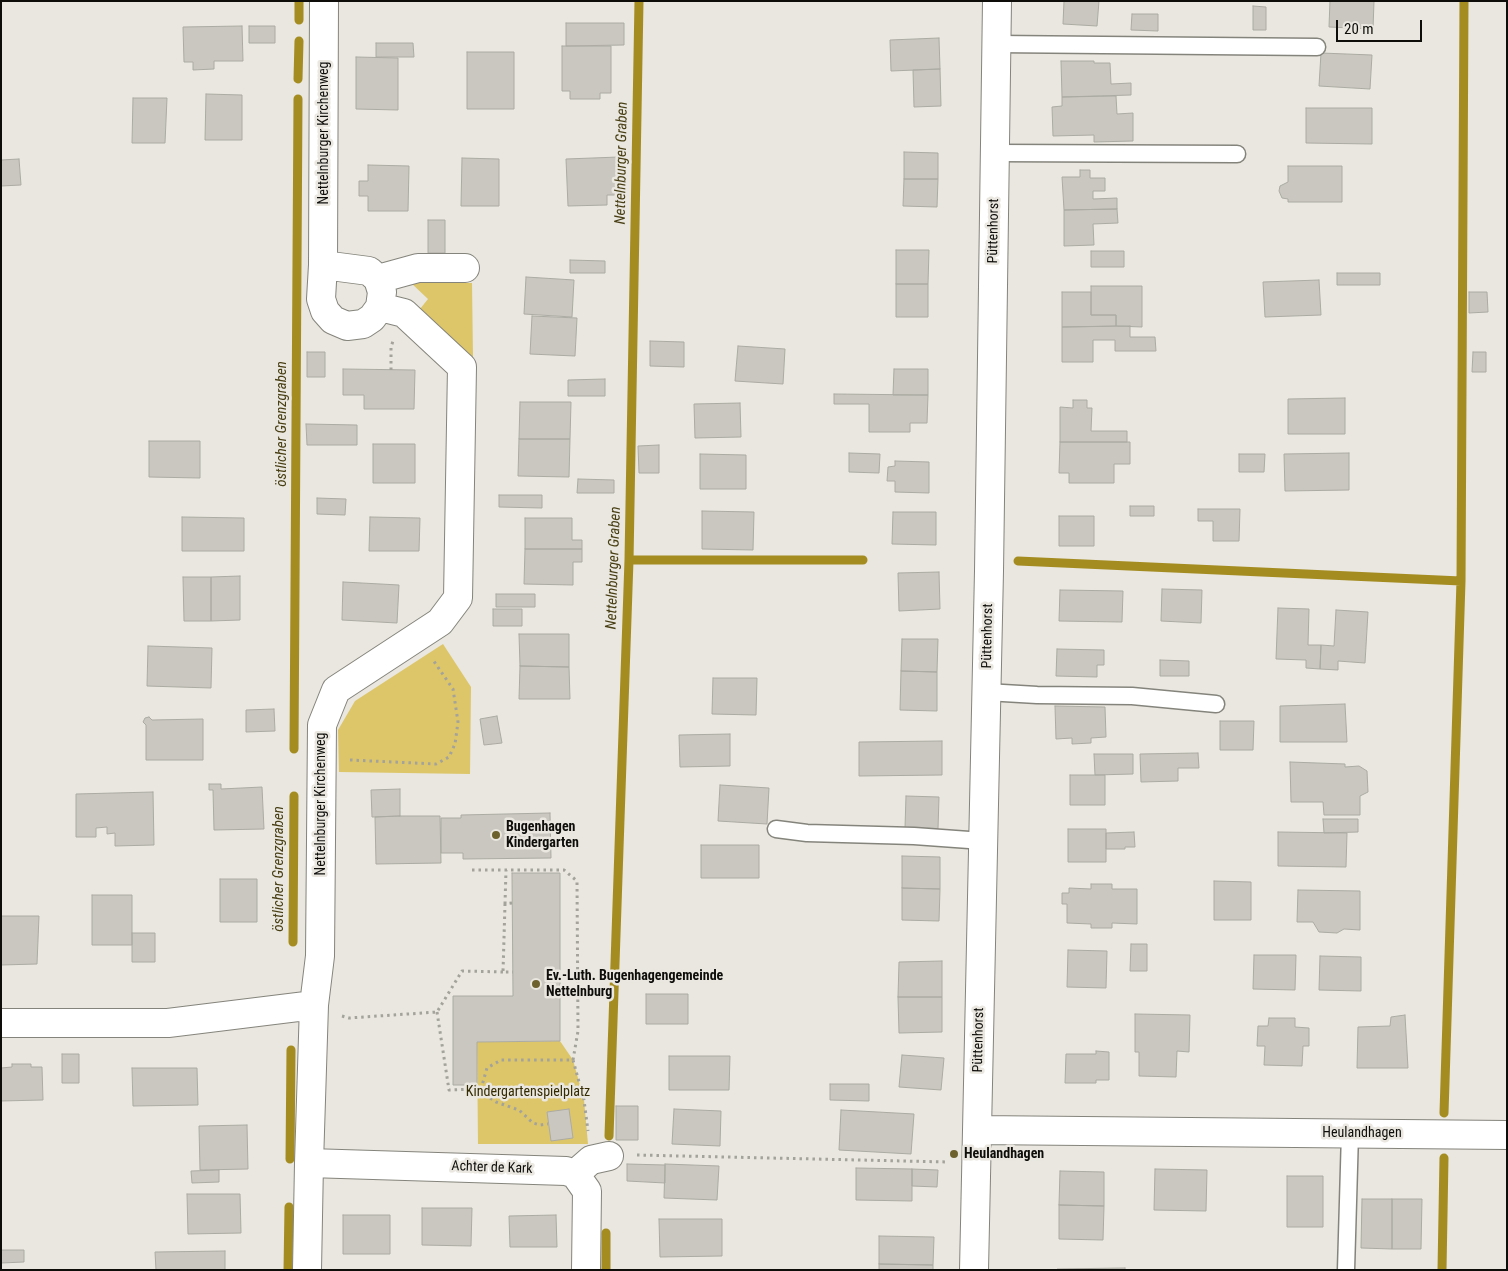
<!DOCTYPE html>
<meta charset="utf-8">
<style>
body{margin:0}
#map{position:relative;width:1508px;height:1271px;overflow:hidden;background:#e9e7df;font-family:"Roboto Condensed",sans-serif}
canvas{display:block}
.frame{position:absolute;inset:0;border:2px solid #0e0d0a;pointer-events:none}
.scale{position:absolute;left:1336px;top:20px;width:86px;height:22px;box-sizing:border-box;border:2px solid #0e0d0a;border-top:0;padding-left:6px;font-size:15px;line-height:18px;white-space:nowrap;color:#0e0d0a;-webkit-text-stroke:4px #e9e7df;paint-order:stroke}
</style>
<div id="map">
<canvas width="1508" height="1271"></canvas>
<div class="frame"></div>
<div class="scale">20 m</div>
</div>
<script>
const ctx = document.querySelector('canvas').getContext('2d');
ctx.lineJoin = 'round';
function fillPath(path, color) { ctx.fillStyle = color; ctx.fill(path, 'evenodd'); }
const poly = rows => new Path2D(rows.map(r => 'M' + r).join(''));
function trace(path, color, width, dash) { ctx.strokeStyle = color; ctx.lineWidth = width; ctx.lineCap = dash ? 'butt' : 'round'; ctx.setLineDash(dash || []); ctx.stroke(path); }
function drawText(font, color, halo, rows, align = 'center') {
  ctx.font = font + ' "Roboto Condensed",sans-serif'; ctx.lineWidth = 5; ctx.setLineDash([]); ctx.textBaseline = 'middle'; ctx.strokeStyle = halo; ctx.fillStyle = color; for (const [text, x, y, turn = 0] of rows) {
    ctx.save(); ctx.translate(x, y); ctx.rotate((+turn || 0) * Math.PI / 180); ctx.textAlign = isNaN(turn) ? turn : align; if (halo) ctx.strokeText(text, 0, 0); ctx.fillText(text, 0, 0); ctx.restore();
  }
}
const green = poly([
 [410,282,472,283,473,357,462,354,420,309,428,299],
 [443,644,471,687,470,774,339,772,338,730,355,701],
 [560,1041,573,1060,584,1100,588,1144,478,1144,477,1042]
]);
const stream = poly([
 [299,20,299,1],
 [298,79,299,41],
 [629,560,863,560],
 [1018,561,1461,581,1464,1],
 [294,749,298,99],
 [293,942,294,796],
 [1444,1113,1461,581],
 [609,1136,629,560,639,1],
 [290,1159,291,1050],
 [288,1270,289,1207],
 [606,1270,606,1233],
 [1442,1270,1444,1158]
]);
const building = poly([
 [1064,1,1099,1,1097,26,1063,24,1064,1],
 [1330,1,1374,1,1373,29,1329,27,1330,1],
 [1253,6,1266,7,1266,30,1253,30,1253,6],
 [1132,14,1158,14,1158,31,1131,30,1132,14],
 [566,23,624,23,624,45,566,46,566,23],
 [242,26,243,61,214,61,214,69,193,70,193,62,184,62,183,27,242,26],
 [249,26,275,26,275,43,249,43,249,26],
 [939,38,940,69,891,71,890,40,939,38],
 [376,43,413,43,414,57,376,57,376,43],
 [562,46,611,46,611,93,600,93,600,99,570,99,570,91,562,91,562,46],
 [467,52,514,52,514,109,467,109,467,52],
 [1321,53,1372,55,1370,89,1319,86,1321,53],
 [356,57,398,58,398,110,356,109,356,57],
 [1061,61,1094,61,1094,63,1110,63,1111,84,1131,83,1131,95,1062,97,1061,61],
 [940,69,941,106,914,107,913,70,940,69],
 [206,94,242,95,242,140,205,140,206,94],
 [1116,96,1117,114,1133,113,1133,141,1094,142,1094,135,1053,136,1052,107,1062,106,1062,97,1116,96],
 [133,98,167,98,165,143,132,143,133,98],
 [1306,108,1372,108,1372,144,1306,143,1306,108],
 [904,152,938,153,938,179,904,179,904,152],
 [619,157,621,195,607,195,607,205,568,206,566,159,619,157],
 [462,158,499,159,499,206,461,206,462,158],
 [19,159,21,185,1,186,1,160,19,159],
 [368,165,409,166,408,211,368,211,368,196,359,196,359,181,368,181,368,165],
 [1288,166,1342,166,1342,202,1288,202,1288,199,1282,198,1279,191,1280,186,1288,182,1288,166],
 [1080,170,1090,170,1090,178,1105,178,1105,191,1093,191,1093,199,1117,198,1117,209,1064,210,1062,177,1080,177,1080,170],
 [904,179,938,179,937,207,903,206,904,179],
 [1117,209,1118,223,1093,224,1094,245,1064,246,1064,210,1117,209],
 [428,220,445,220,445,253,428,253,428,220],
 [896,250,929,250,928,284,896,284,896,250],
 [1091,251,1124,251,1124,267,1091,267,1091,251],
 [570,260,605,261,605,273,570,273,570,260],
 [1337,273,1380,273,1380,285,1337,285,1337,273],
 [526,277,574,280,572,317,524,314,526,277],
 [1319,280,1321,315,1265,317,1263,282,1319,280],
 [896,284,928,284,928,317,896,317,896,284],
 [1091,286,1142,286,1142,327,1116,326,1116,315,1091,315,1091,286],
 [1062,292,1091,292,1091,315,1116,315,1116,326,1062,327,1062,292],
 [1469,292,1487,292,1488,312,1469,313,1469,292],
 [532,316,577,318,575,356,530,354,532,316],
 [1130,326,1130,337,1155,337,1156,351,1115,351,1115,340,1093,340,1093,362,1062,362,1062,327,1130,326],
 [650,341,684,342,684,367,650,366,650,341],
 [738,346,785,349,783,384,735,381,738,346],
 [307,352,325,352,325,377,307,377,307,352],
 [1473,352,1486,352,1486,372,1472,372,1473,352],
 [343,369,415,370,414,409,364,409,364,395,343,395,343,369],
 [894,369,928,369,928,395,893,395,894,369],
 [605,379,605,396,568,396,568,380,605,379],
 [834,394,928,395,927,423,910,423,910,432,869,432,869,404,834,404,834,394],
 [1345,398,1345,434,1288,434,1288,399,1345,398],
 [1073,400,1087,400,1087,408,1092,408,1091,431,1127,431,1127,442,1060,442,1060,407,1073,408,1073,400],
 [520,402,571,402,570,439,519,439,520,402],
 [740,403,741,437,695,438,694,404,740,403],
 [306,424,357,425,357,445,307,445,306,424],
 [519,439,570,439,569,477,518,476,519,439],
 [149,441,200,441,200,478,149,477,149,441],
 [1060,442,1130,442,1130,464,1114,464,1114,483,1069,483,1069,473,1059,473,1060,442],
 [373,444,415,444,415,483,373,483,373,444],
 [659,445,659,473,639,473,638,446,659,445],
 [849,453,880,454,879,473,849,472,849,453],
 [1349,453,1349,490,1285,491,1284,454,1349,453],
 [700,454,746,455,746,489,700,489,700,454],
 [1239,454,1265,454,1264,472,1239,472,1239,454],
 [895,461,929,462,929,493,895,492,895,481,887,481,888,467,895,466,895,461],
 [578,479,614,480,614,493,577,493,578,479],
 [499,495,542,495,542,508,499,507,499,495],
 [317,498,346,499,345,515,317,514,317,498],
 [1130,506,1154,506,1154,516,1130,516,1130,506],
 [1198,509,1240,509,1239,541,1213,541,1213,521,1198,521,1198,509],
 [702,511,754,512,753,550,702,549,702,511],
 [893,512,936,512,936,545,892,544,893,512],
 [1059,516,1094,516,1094,546,1059,546,1059,516],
 [182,517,244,518,244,551,182,551,182,517],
 [370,517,420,518,419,551,369,551,370,517],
 [525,518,572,518,572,540,582,540,582,549,525,549,525,518],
 [525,549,582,549,582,562,573,562,573,585,524,584,525,549],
 [939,572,940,609,899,611,898,573,939,572],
 [240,576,240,620,211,621,211,577,240,576],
 [183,577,211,577,211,621,184,621,183,577],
 [343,582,399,585,397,623,342,620,343,582],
 [1162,589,1202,590,1201,623,1161,621,1162,589],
 [1060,590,1123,591,1122,622,1059,621,1060,590],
 [496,594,535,594,535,607,496,607,496,594],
 [1278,608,1309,609,1308,645,1321,645,1320,669,1306,668,1306,660,1276,659,1278,608],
 [493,609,522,609,522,626,493,626,493,609],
 [1336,610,1368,612,1365,663,1338,661,1338,670,1320,669,1321,645,1334,646,1336,610],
 [519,634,569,634,569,667,520,666,519,634],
 [902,639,938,639,937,672,901,671,902,639],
 [148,646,212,648,211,688,147,686,148,646],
 [1057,649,1104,650,1104,665,1097,665,1097,677,1056,676,1057,649],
 [1160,660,1189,661,1189,676,1160,676,1160,660],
 [520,666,569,667,570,699,519,699,520,666],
 [901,671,937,672,937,711,900,710,901,671],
 [713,678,757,678,756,715,712,714,713,678],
 [1345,704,1347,742,1280,742,1280,706,1345,704],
 [1055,706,1105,707,1106,737,1091,738,1091,743,1072,744,1072,738,1056,739,1055,706],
 [274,709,275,731,246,732,246,710,274,709],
 [497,716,502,743,484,745,480,719,497,716],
 [149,717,152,720,203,719,203,760,146,760,146,725,143,722,145,718,149,717],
 [1220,721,1254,721,1253,750,1220,750,1220,721],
 [730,734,730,766,680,767,679,735,730,734],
 [942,741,942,775,859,776,859,742,942,741],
 [1198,753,1199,768,1178,768,1178,781,1141,782,1140,754,1198,753],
 [1094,754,1133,754,1133,774,1095,775,1094,754],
 [1290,762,1345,764,1345,767,1359,766,1367,771,1368,792,1360,796,1360,815,1324,815,1323,802,1291,802,1290,762],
 [1070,775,1105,775,1105,805,1070,805,1070,775],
 [209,784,221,784,221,789,262,787,264,829,214,830,213,790,209,790,209,784],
 [720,785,769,788,767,824,718,821,720,785],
 [400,789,400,816,372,817,371,790,400,789],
 [153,792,154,845,115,846,115,833,107,834,107,827,96,828,96,837,76,837,76,794,153,792],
 [906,796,939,797,938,829,905,828,906,796],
 [550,813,551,858,463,859,463,853,441,853,441,818,461,818,461,815,550,813],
 [400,816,440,816,441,863,376,864,375,817,400,816],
 [1323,819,1358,819,1358,832,1324,833,1323,819],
 [1068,829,1106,829,1106,862,1068,862,1068,829],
 [1134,832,1135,847,1125,847,1125,849,1106,849,1106,833,1134,832],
 [1278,832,1347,833,1346,867,1278,866,1278,832],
 [701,845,759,845,759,878,701,878,701,845],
 [902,856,940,857,940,889,902,888,902,856],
 [512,873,560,873,560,1041,477,1042,477,1085,453,1085,453,996,513,996,512,873],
 [220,879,257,879,257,922,220,922,220,879],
 [1214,881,1251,882,1251,920,1214,920,1214,881],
 [1091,884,1112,884,1112,889,1137,889,1137,924,1112,923,1112,928,1091,928,1091,924,1067,923,1067,904,1062,904,1062,893,1069,893,1069,888,1091,889,1091,884],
 [902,888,940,889,939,921,902,920,902,888],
 [1298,890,1360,891,1360,930,1344,929,1337,933,1319,932,1313,922,1297,922,1298,890],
 [92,895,132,895,132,945,92,945,92,895],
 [1,916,39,916,37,964,1,965,1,916],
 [132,933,155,933,155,962,132,962,132,933],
 [1131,944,1147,944,1147,971,1130,971,1131,944],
 [1068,950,1107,951,1106,988,1067,987,1068,950],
 [1254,955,1296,955,1295,990,1253,989,1254,955],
 [1320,956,1361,957,1361,991,1319,990,1320,956],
 [942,961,942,997,898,997,899,962,942,961],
 [646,994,688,994,688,1024,646,1024,646,994],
 [898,997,942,997,942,1032,899,1033,898,997],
 [1135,1014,1190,1015,1189,1052,1177,1051,1176,1077,1139,1076,1139,1052,1135,1052,1135,1014],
 [1405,1015,1408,1068,1357,1068,1358,1027,1390,1026,1391,1017,1405,1015],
 [1269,1018,1295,1018,1295,1027,1309,1028,1309,1046,1303,1046,1302,1066,1264,1065,1265,1046,1257,1046,1258,1026,1268,1026,1269,1018],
 [1096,1051,1109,1052,1109,1080,1096,1080,1096,1083,1065,1083,1066,1054,1096,1054,1096,1051],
 [62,1054,79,1054,79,1083,62,1083,62,1054],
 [902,1055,944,1058,941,1090,899,1087,902,1055],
 [669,1056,730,1056,729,1090,669,1090,669,1056],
 [12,1064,31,1064,31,1067,42,1067,43,1100,1,1101,1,1068,12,1067,12,1064],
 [132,1068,197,1068,198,1105,133,1106,132,1068],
 [830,1084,869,1084,869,1101,830,1100,830,1084],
 [616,1106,638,1106,638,1140,616,1140,616,1106],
 [569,1109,573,1138,551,1141,547,1112,569,1109],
 [674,1109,721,1111,720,1146,672,1144,674,1109],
 [841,1110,914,1114,911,1154,839,1150,841,1110],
 [247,1125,248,1169,200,1170,199,1126,247,1125],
 [627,1164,665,1165,665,1183,627,1181,627,1164],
 [665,1164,719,1166,717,1200,664,1198,665,1164],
 [856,1168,912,1169,912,1201,856,1200,856,1168],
 [912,1169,938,1170,937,1187,912,1186,912,1169],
 [1155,1169,1207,1170,1206,1211,1154,1210,1155,1169],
 [219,1170,219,1182,192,1183,191,1171,219,1170],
 [1060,1171,1104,1172,1104,1206,1059,1205,1060,1171],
 [1287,1176,1323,1176,1323,1227,1287,1227,1287,1176],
 [187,1194,240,1194,241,1233,188,1234,187,1194],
 [1362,1199,1392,1199,1392,1249,1361,1248,1362,1199],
 [1392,1199,1422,1199,1421,1249,1392,1249,1392,1199],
 [1059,1205,1104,1206,1103,1240,1059,1239,1059,1205],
 [422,1208,472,1208,471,1246,422,1245,422,1208],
 [343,1215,390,1215,390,1254,343,1254,343,1215],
 [556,1215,557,1247,510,1247,509,1216,556,1215],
 [659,1219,722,1219,722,1256,660,1257,659,1219],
 [879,1236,934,1237,933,1265,879,1264,879,1236],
 [1,1250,24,1250,24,1262,1,1263,1,1250],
 [225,1251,225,1270,156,1270,155,1252,225,1251],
 [879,1264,933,1265,933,1270,879,1270,879,1264],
 [1125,1268,1125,1270,1057,1270,1057,1269,1125,1268]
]);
const path = poly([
 [391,370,391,347,393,341],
 [350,760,436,764,449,757,455,744,458,722,453,689,433,660],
 [472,870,506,870],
 [512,903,505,904,503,972,513,972],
 [505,904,506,870,564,870,577,881,578,1031,573,1060],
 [437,1012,449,1090,481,1089,487,1068,501,1060,573,1060,584,1100,588,1131],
 [342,1016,349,1018,437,1012,462,971,503,972],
 [481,1089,487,1096,496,1102,519,1110,533,1123,540,1125,548,1124],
 [637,1155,948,1162]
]);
const lane = poly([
 [996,44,1317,47],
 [995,153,1237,154],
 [986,692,1037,695,1132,696,1216,704],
 [776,829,807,833,914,836,983,841],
 [1346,1270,1350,1133]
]);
const street = poly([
 [323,265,324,1],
 [323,265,369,271,378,279,382,292,380,307,372,318,363,324,347,326,333,320,325,311,321,299,323,265],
 [378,279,418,268,465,268],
 [380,307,404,313,462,367,458,598,440,622,336,690,322,725,320,956,314,1005,309,1163,566,1171,575,1174,587,1191,586,1270],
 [1,1023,168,1023,314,1005],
 [977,1130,1507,1135],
 [575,1174,591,1160,609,1156],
 [307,1270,309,1163],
 [974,1270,989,571,997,1]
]);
const markers = [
 [496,835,5,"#6d612e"],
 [536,984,5,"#6d612e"],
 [954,1154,5,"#6d612e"]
];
const streetNames = [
 ["Nettelnburger Kirchenweg",324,133,-90],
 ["Püttenhorst",994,231,-89],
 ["Püttenhorst",988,636,-89],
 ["Nettelnburger Kirchenweg",321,804,-90],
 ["Püttenhorst",979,1040,-89],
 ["Heulandhagen",1362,1133],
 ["Achter de Kark",492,1168,2]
];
const poiNames = [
 ["Bugenhagen",506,827],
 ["Kindergarten",506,843],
 ["Ev.-Luth. Bugenhagengemeinde",546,976],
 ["Nettelnburg",546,992],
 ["Heulandhagen",964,1154]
];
const parkNames = [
 ["Kindergartenspielplatz",528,1092]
];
const waterNames = [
 ["Nettelnburger Graben",622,163,-89],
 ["östlicher Grenzgraben",282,424,-90],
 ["Nettelnburger Graben",614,568,-88],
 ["östlicher Grenzgraben",279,869,-90]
];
fillPath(green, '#ddc669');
trace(stream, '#a48c21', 9);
fillPath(building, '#c9c7bf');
trace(building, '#acaba3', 1);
trace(lane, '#85847c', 19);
trace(street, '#85847c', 30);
trace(path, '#a3a29b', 3, [2.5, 4]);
trace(lane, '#fff', 16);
trace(street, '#fff', 28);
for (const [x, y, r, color] of markers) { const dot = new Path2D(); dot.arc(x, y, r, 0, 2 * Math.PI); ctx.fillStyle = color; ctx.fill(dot); trace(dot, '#e9e7df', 2); }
drawText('14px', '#0e0d0a', '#e9e7df', streetNames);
drawText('bold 14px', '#0e0d0a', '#e9e7df', poiNames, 'left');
drawText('14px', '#342a00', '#e9e7df', parkNames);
drawText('italic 15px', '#483e14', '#e9e7df', waterNames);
</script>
